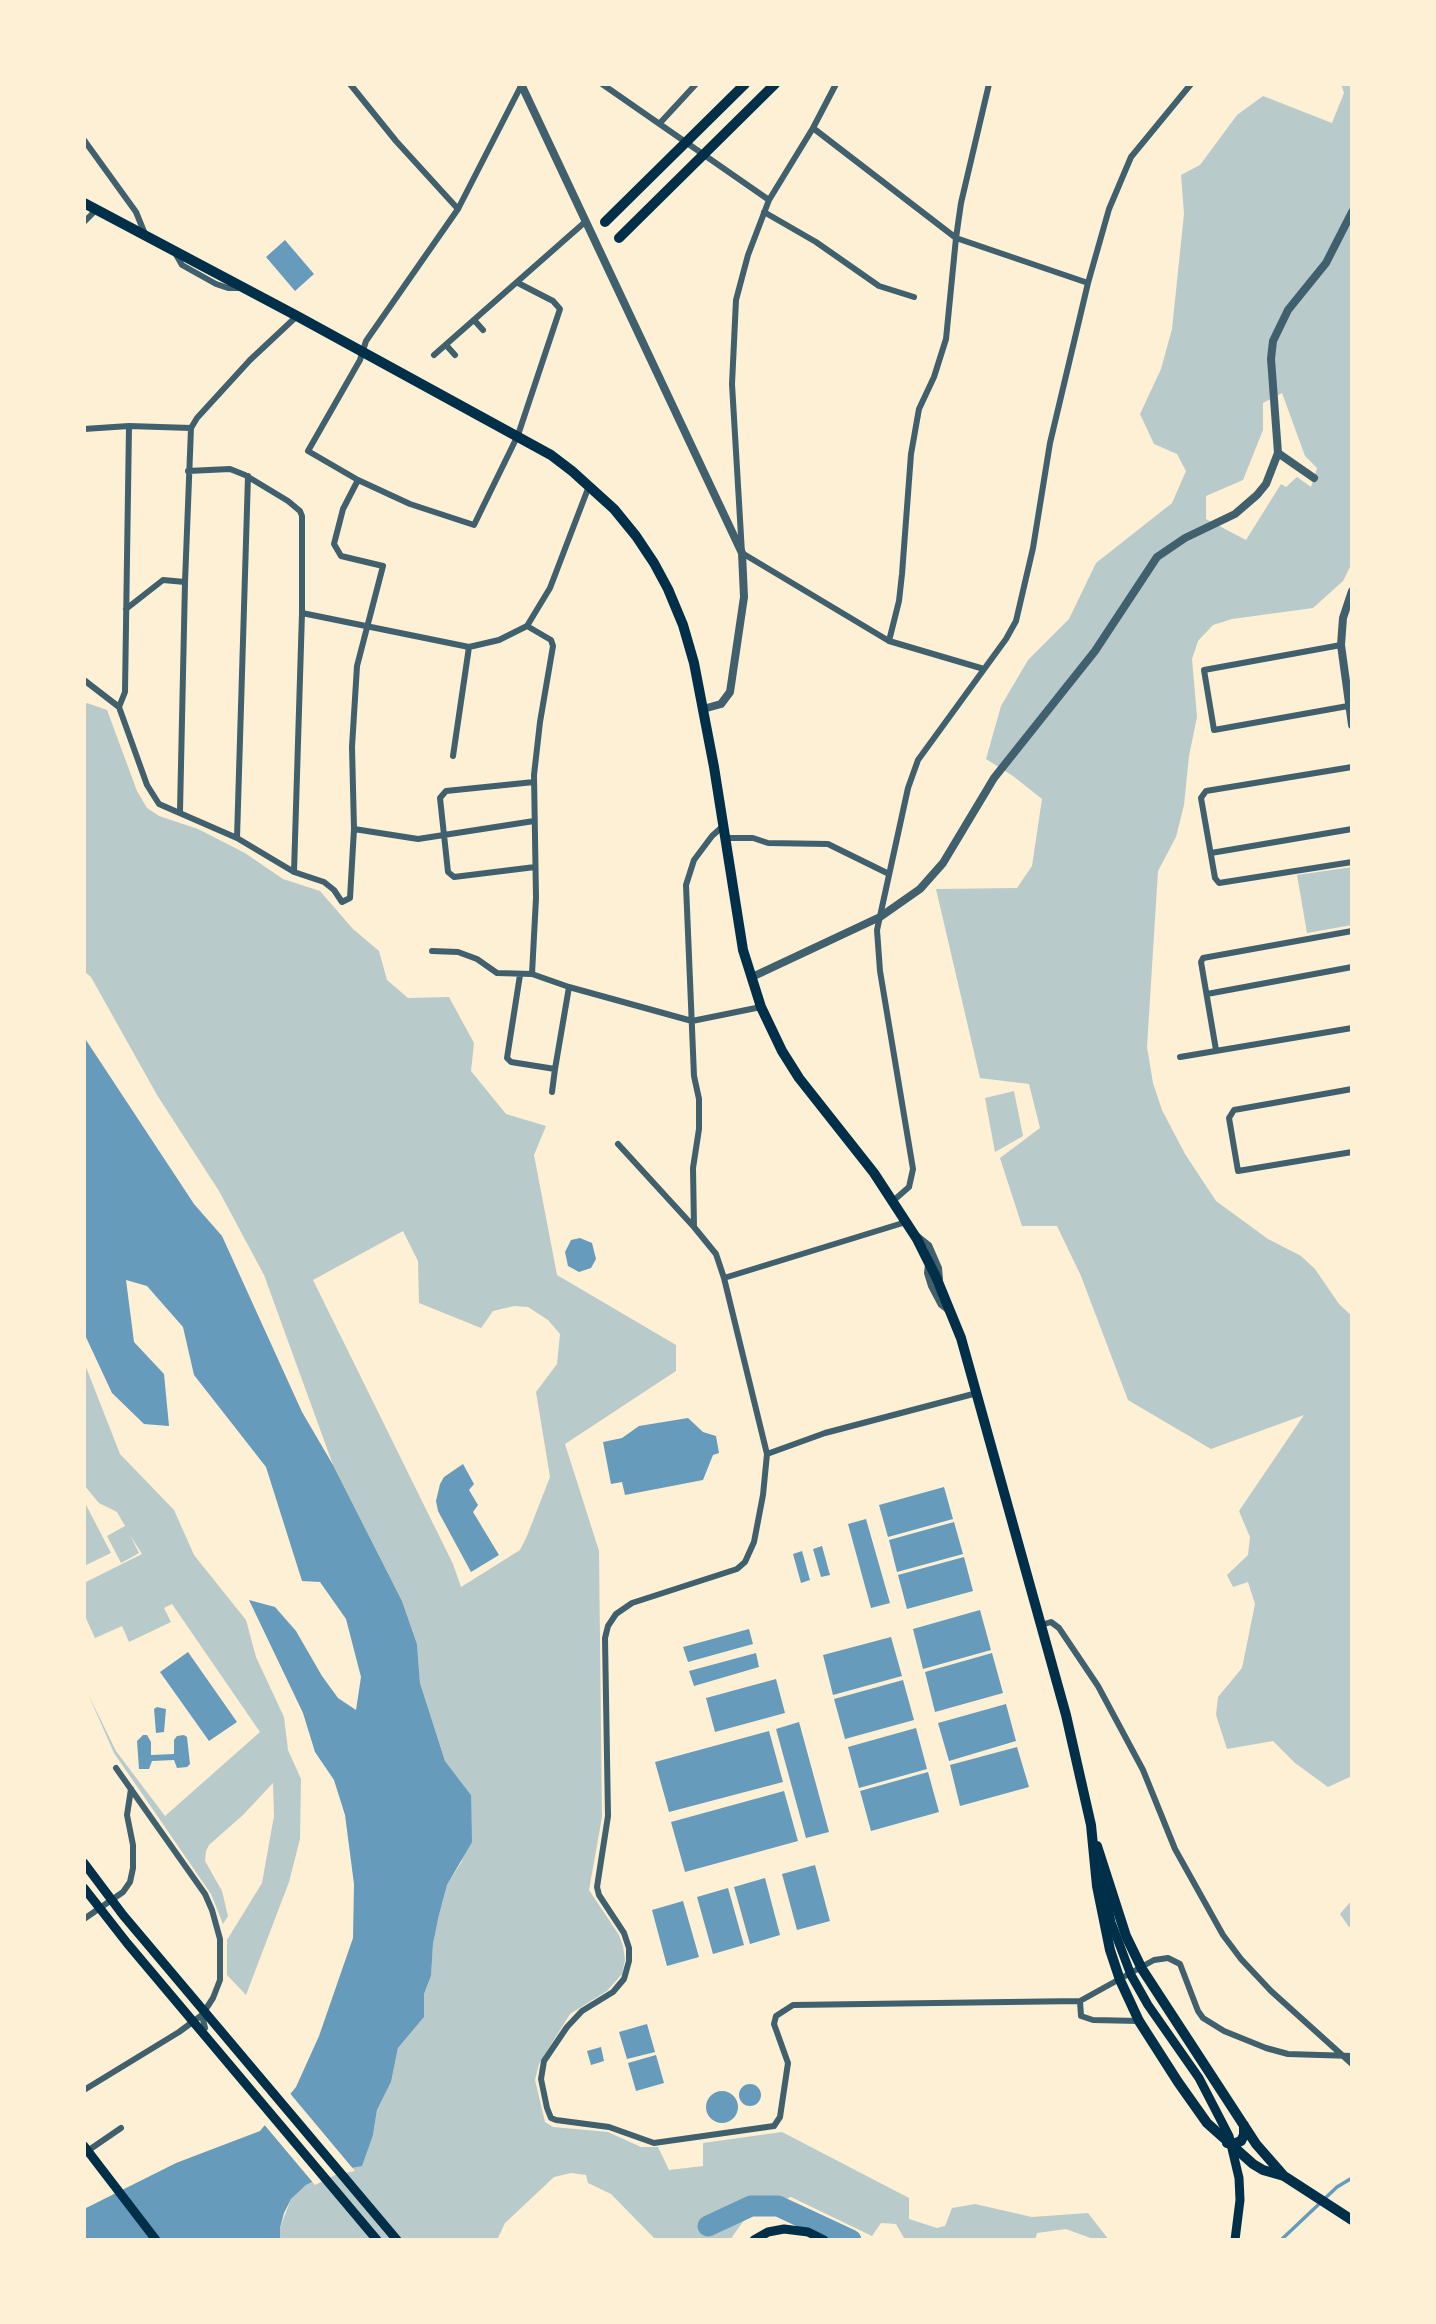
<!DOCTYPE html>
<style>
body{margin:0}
#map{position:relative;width:1436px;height:2324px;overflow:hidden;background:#fdf0d5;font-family:Overpass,sans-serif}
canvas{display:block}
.frame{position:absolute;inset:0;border:86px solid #fdf0d5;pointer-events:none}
</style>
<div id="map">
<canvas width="1436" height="2324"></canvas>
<div class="frame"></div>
</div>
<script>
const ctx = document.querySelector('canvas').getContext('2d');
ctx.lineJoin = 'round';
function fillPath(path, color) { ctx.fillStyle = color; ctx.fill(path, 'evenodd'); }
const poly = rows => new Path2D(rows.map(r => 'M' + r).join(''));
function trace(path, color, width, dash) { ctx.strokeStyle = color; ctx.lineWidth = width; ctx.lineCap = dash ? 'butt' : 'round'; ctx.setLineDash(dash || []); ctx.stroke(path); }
const green = poly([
 [1341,84,1352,84,1352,563,1343,581,1313,608,1232,619,1213,625,1198,641,1192,659,1197,717,1189,756,1184,805,1176,837,1158,871,1147,1047,1153,1083,1162,1110,1185,1154,1216,1201,1268,1239,1301,1256,1315,1269,1339,1304,1352,1316,1352,1776,1328,1787,1295,1763,1273,1741,1227,1749,1216,1715,1218,1697,1242,1668,1255,1604,1248,1582,1233,1587,1227,1575,1248,1555,1250,1537,1239,1511,1304,1415,1211,1449,1128,1400,1081,1276,1057,1226,1022,1226,1000,1158,1040,1128,1029,1084,980,1078,936,889,1017,888,1032,866,1042,799,1013,776,986,759,1001,706,1028,660,1069,619,1096,563,1172,503,1186,471,1177,454,1154,444,1140,414,1161,369,1172,329,1184,214,1181,175,1200,165,1237,115,1263,96,1332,123,1344,93],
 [1282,393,1305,456,1317,468,1311,487,1297,477,1286,487,1281,484,1246,540,1206,519,1206,496,1243,480,1263,430,1263,403],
 [87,703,107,710,137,791,147,808,159,816,198,829,245,853,283,879,320,891,353,929,379,951,387,980,408,998,449,997,474,1043,471,1071,506,1114,546,1126,534,1155,557,1275,676,1345,676,1371,565,1444,599,1551,602,1817,589,1890,619,1935,623,1946,625,1960,622,1974,607,1991,570,2014,539,2064,535,2080,545,2122,553,2127,608,2132,641,2147,658,2147,669,2170,703,2166,703,2143,782,2132,909,2198,909,2219,937,2228,945,2226,952,2208,975,2204,1032,2217,1088,2213,1109,2240,1096,2240,1066,2229,1037,2233,1035,2240,905,2240,896,2224,881,2223,872,2236,791,2197,749,2213,730,2240,656,2240,611,2194,588,2183,586,2175,571,2173,554,2177,505,2223,497,2240,280,2240,280,2228,291,2199,306,2185,334,2171,373,2135,377,2110,391,2082,398,2048,424,2017,424,1994,431,1976,433,1944,439,1915,447,1885,462,1861,471,1795,445,1761,420,1683,417,1644,402,1601,333,1465,264,1275,219,1191,157,1095,91,977,84,971,84,705],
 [403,1231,418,1261,419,1303,481,1328,493,1311,514,1306,528,1307,548,1320,560,1334,557,1364,536,1392,550,1477,527,1536,520,1550,461,1587,453,1564,313,1280],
 [1352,867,1352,925,1307,933,1297,875],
 [1014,1091,1023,1136,995,1152,985,1098],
 [84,1362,120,1454,174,1510,194,1555,246,1620,256,1657,284,1717,288,1750,301,1779,300,1839,289,1882,246,1995,227,1975,227,1940,262,1883,274,1816,273,1783,243,1815,209,1845,206,1851,205,1861,222,1891,228,1916,223,1924,211,1894,114,1753,88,1694,116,1751,165,1816,260,1732,172,1604,164,1608,171,1622,129,1642,122,1626,95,1638,84,1614,84,1583,142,1554,130,1535,139,1553,121,1563,107,1536,125,1526,117,1512,99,1503,84,1485],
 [84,1501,111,1553,84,1566],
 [1352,1900,1352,1926,1349,1927,1340,1914]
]);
const water = poly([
 [285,240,314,274,295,291,266,257],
 [84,1037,194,1204,222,1236,302,1412,333,1465,402,1601,417,1644,420,1683,445,1761,471,1795,472,1842,447,1885,439,1915,433,1944,431,1976,424,1994,424,2017,398,2048,391,2082,377,2110,373,2135,362,2166,334,2171,306,2185,291,2199,284,2213,280,2228,280,2240,84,2240,84,2209,176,2163,260,2131,296,2087,319,2036,353,1938,354,1884,345,1815,334,1780,315,1752,303,1713,249,1600,275,1607,296,1631,322,1676,338,1698,356,1710,361,1677,346,1619,320,1582,302,1581,266,1467,194,1375,183,1327,147,1286,126,1280,134,1342,164,1374,169,1426,144,1424,112,1393,84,1333],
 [580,1238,592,1243,596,1259,591,1268,579,1272,568,1266,565,1252,571,1240],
 [688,1418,703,1432,716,1436,719,1453,713,1455,703,1480,625,1495,622,1482,611,1484,603,1442,622,1438,639,1426],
 [463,1464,474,1484,469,1490,478,1505,473,1512,499,1555,471,1572,438,1511,436,1501,440,1484,444,1477],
 [944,1487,953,1519,888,1537,879,1505],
 [866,1519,890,1603,871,1608,848,1524],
 [954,1522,963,1554,897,1572,889,1540],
 [822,1546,830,1575,821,1577,813,1549],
 [802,1551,810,1580,801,1583,793,1554],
 [964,1557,973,1591,907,1609,898,1575],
 [980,1610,991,1650,923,1669,913,1629],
 [749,1629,753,1644,688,1662,683,1647],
 [891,1637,902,1676,833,1695,823,1655],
 [188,1652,237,1722,209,1741,160,1672],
 [756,1653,759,1667,694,1686,689,1671],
 [992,1653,1003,1693,935,1712,925,1672],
 [776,1679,785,1713,715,1732,706,1698],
 [903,1680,914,1720,845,1739,834,1699],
 [1006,1704,1016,1741,949,1761,938,1723],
 [157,1707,166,1709,164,1732,156,1733,154,1709],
 [799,1722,829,1832,806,1838,776,1729],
 [916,1728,927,1769,859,1788,848,1747],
 [769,1731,783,1782,669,1812,655,1762],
 [143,1735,147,1735,151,1742,151,1755,174,1754,174,1740,177,1736,184,1735,187,1737,190,1764,187,1767,177,1768,174,1760,152,1761,149,1769,139,1769,137,1741],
 [1017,1747,1029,1787,960,1806,950,1765],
 [928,1772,939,1812,871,1831,860,1791],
 [784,1791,798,1841,685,1872,671,1822],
 [815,1865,830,1921,797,1930,782,1874],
 [765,1878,780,1935,750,1944,734,1887],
 [728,1888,744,1945,713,1954,697,1897],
 [683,1901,699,1957,667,1966,652,1910],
 [647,2024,655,2052,627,2059,619,2032],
 [601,2047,604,2061,591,2065,587,2051],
 [656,2055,664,2083,636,2091,628,2063],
 '739 2095a11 11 0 1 1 22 0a11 11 0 1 1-22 0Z',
 '706 2107a16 16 0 1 1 32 0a16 16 0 1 1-32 0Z'
]);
const pier = poly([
 [288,2091,355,2171,335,2175,315,2185,262,2122]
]);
const stream = poly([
 [1281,2240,1337,2187,1352,2178]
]);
const river = poly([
 [708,2226,751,2206,778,2206,851,2240]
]);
const minor = poly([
 [350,84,396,141,458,209],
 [602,84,769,200],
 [836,84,813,128,769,200,748,255,736,300,732,384,742,553,889,641,984,669],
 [660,123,696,84],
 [813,128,956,238,1088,283],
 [84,140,136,212,145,234],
 [764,212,816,242,879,286,914,297],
 [84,222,97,209],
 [174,251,182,265,216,284,228,288,243,288],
 [474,320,483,330],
 [446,345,455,355],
 [434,355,585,222],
 [84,429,129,426,191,428],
 [188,471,230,469,245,475,288,501,300,511,302,516,302,613,294,872],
 [358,480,410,504,474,525,518,435,560,309,553,301,518,283],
 [126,609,163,580,185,582],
 [302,613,469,647,499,640,527,626,550,588,589,486],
 [527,626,551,640,553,646,540,722,534,775,536,898,532,974],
 [889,641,899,601,902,574,911,454,919,409,934,377,946,339,956,238,961,203,989,84],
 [1341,645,1204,670,1214,730,1348,706],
 [84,680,119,707,147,785,159,804,237,838,294,872,324,882,334,890,342,902,350,898,354,829,352,747,357,666,383,566,341,556,334,544,343,509,358,480,308,451,360,360,366,341,458,209,521,86],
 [119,707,125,692,129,426],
 [453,756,469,647],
 [1352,767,1206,791,1201,798,1215,878,1219,883,1352,862],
 [534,782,446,791,440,798,448,872,454,877,535,867],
 [180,811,185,582,191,428,197,418,250,360,297,316],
 [722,827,712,836,694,860,686,885,694,1076,699,1099,699,1129,693,1168,694,1227,716,1254,724,1278,767,1454,763,1495,754,1542,745,1562,737,1569,632,1603,616,1614,608,1626,605,1638,608,1816,597,1887,599,1895,624,1933,629,1948,629,1961,624,1979,613,1992,582,2011,567,2027,544,2061,541,2079,547,2108,551,2118,556,2120,609,2127,654,2143,774,2126,780,2117,788,2063,774,2024,776,2016,793,2005,1080,2001],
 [354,829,418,839,534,821],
 [237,838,248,476],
 [724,838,753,838,768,843,828,844,889,874],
 [1211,853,1352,829],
 [432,951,458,952,477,959,497,973,532,974,569,987,692,1021,761,1007],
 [520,975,507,1058,511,1062,555,1069,569,987],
 [1207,994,1352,967],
 [1216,1050,1201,962,1203,958,1352,931],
 [1180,1057,1352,1028],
 [1352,1089,1234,1110,1229,1118,1238,1171,1352,1152],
 [552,1092,555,1069],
 [618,1144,694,1227],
 [893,1201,909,1187,913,1169,880,971,877,930,908,788,918,760,1006,639,1016,621,1033,548,1050,443,1088,283,1109,209,1131,157,1191,84],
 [914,1233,929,1245,939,1268,940,1279],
 [928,1264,927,1273,931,1286,941,1305,950,1312],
 [724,1278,906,1222],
 [767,1454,825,1433,977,1393],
 [1041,1625,1051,1622,1059,1628,1098,1686,1143,1770,1175,1849,1223,1935,1241,1959,1271,1991,1352,2064],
 [84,1919,123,1892,130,1882,133,1868,133,1845,127,1815,131,1789],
 [202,2015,205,2028],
 [1139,2021,1093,2020,1081,2016,1080,2001,1154,1960,1168,1958,1180,1964,1198,2011,1203,2018,1224,2031,1266,2048,1288,2054,1352,2056],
 [84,2090,179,2032,202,2015,213,1998,220,1980,220,1939,212,1910,205,1894,116,1768],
 [86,2152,121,2128]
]);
const tertiary = poly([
 [521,84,742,553,744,597,730,692,721,704,703,709],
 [1278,453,1314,478],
 [1352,591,1343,618,1341,645,1352,725],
 [752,977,880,917,920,889,943,863,994,778,1095,651,1157,557,1185,538,1235,514,1257,495,1266,484,1278,453,1271,359,1273,341,1288,310,1326,263,1352,212]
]);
const secondary = poly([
 [1098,1861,1111,1922,1131,1975,1148,2005,1199,2078,1229,2136,1239,2178,1240,2200,1235,2240],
 [84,1863,123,1915,397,2240],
 [84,1888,127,1943,377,2240],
 [84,2146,156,2240],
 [754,2240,768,2232,784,2229,808,2232,824,2240]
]);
const trunk = poly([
 [84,203,297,316,551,455,572,471,614,509,636,536,654,563,668,589,683,625,694,663,714,767,743,950,761,1007,782,1051,799,1078,874,1173,917,1239,936,1277,961,1338,1066,1715,1091,1825,1097,1886,1110,1950,1120,1980,1139,2021,1178,2082,1207,2123,1253,2164,1263,2170,1284,2176],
 [1097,1846,1126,1936,1142,1969,1256,2144,1284,2176,1352,2220],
 [1227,2143,1233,2144,1241,2141,1244,2135,1244,2125]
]);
const motorway = poly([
 [605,222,745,84],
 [619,238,775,84]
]);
fillPath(green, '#b9caca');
fillPath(water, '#669bbc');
fillPath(pier, '#fdf0d5');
trace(stream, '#669bbc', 3.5);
trace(river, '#669bbc', 21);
trace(minor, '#3f606c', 6);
trace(tertiary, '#3f606c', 8);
trace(secondary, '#003049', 9);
trace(trunk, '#003049', 10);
trace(motorway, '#003049', 10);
</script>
